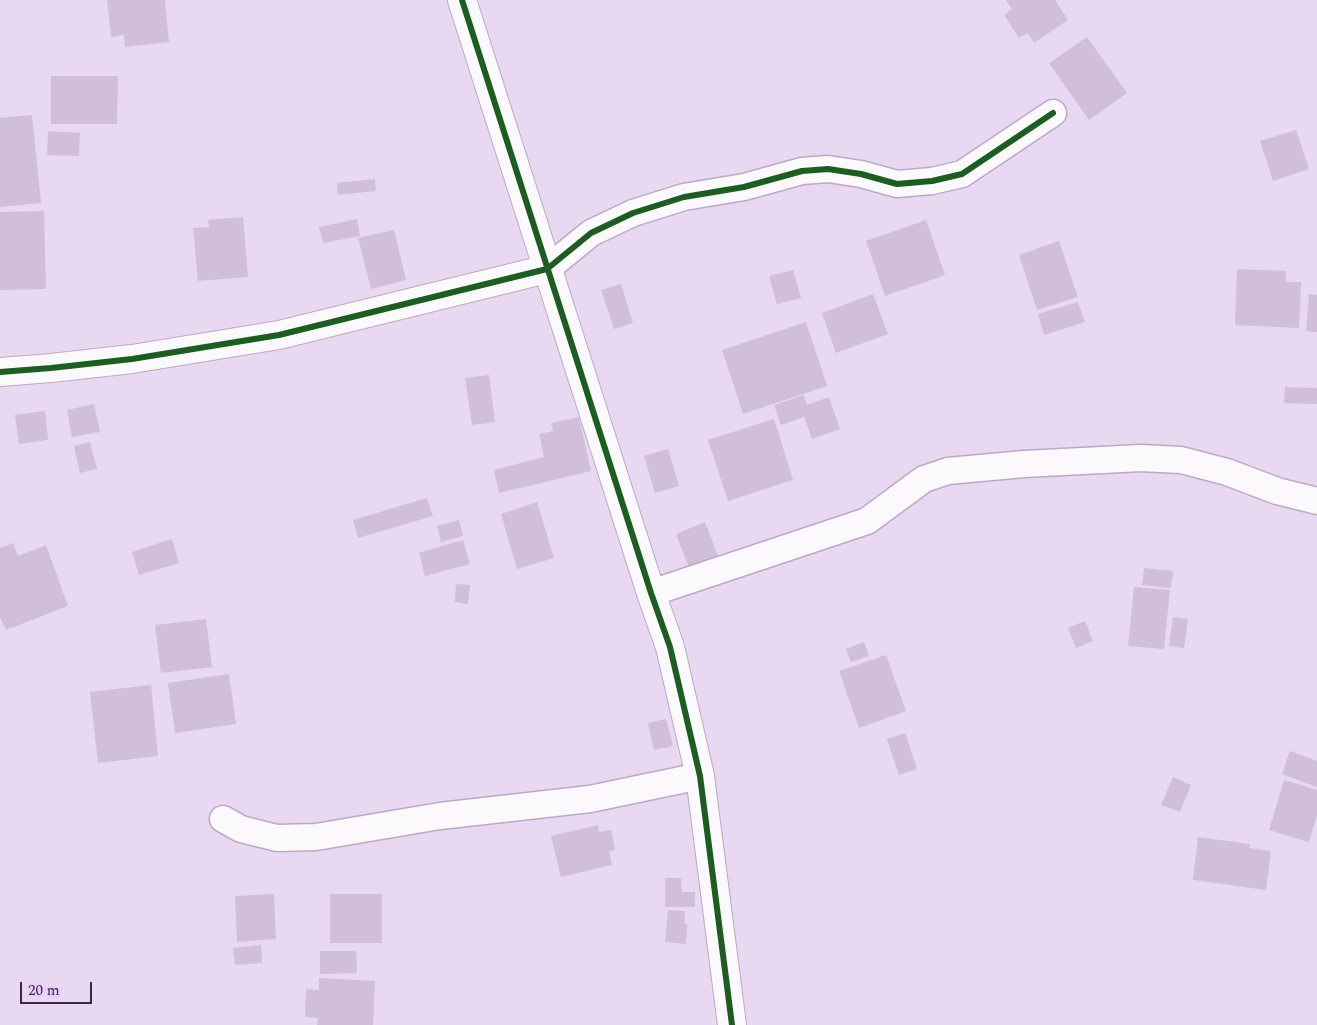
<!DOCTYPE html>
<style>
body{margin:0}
#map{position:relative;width:1317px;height:1025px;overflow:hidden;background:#e8d8f2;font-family:Spectral,serif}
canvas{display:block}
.scale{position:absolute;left:20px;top:982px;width:72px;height:22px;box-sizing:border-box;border:2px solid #382840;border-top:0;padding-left:6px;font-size:15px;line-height:18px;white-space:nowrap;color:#382840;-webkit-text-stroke:4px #eccdfd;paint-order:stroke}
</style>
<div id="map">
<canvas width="1317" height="1025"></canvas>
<div class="scale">20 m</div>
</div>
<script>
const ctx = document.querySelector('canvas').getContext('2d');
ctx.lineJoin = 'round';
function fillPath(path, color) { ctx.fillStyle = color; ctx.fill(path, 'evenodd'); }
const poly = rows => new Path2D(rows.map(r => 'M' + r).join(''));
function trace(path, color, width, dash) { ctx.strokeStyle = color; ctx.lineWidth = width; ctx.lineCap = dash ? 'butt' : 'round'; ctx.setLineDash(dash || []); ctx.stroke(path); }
const building = poly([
 [107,0,165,0,169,42,125,47,124,35,111,37],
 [1006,0,1055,0,1068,20,1034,43,1028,33,1019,38,1004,15,1012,9],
 [1087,37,1127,93,1089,120,1049,63],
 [51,76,118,76,117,124,51,124],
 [32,115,41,203,0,207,0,118],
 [1296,130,1309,169,1273,181,1260,141],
 [48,131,80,133,79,156,47,155],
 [375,179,376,191,338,195,337,183],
 [44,211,46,289,0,290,0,212],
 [243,217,248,277,198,281,193,228,209,227,208,220],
 [357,219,360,236,323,243,319,227],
 [926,220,945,275,885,296,866,241],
 [394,230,406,280,371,289,358,238],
 [1059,241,1078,297,1037,310,1019,255],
 [1237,269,1286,271,1286,282,1301,282,1299,328,1235,325],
 [793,270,801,298,777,304,769,276],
 [621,284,633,323,614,329,601,290],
 [873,294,888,334,836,353,822,313],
 [1309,294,1317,295,1317,332,1306,331],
 [1078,302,1085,322,1044,335,1038,314],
 [806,322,827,386,743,414,722,350],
 [489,375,495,422,472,425,465,378],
 [1285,387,1317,388,1317,404,1284,403],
 [804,395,807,405,829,397,840,429,812,439,804,417,781,425,774,405],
 [94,404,100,432,72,437,67,410],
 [45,411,48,440,19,444,15,415],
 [579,417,591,471,499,493,494,470,544,457,539,434,553,431,551,423],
 [774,419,793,480,728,501,708,440],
 [90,442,97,469,80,473,74,446],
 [668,449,679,486,655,493,644,456],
 [427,498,433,516,358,538,353,520],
 [537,502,554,558,517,569,501,514],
 [459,520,463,536,441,542,437,526],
 [705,522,721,564,692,575,676,534],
 [172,539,179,563,139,575,132,552],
 [463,540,470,564,425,576,419,553],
 [13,543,18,556,46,545,68,606,6,630,0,617,0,548],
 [1144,568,1173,571,1171,588,1142,585],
 [456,584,470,585,468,604,455,602],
 [1134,587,1170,590,1164,649,1128,646],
 [1173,617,1188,619,1184,648,1169,646],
 [206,619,212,667,161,673,155,625],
 [1085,621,1093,641,1076,648,1068,628],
 [864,642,869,656,851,662,846,649],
 [886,655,906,711,859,728,839,671],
 [229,674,236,724,175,733,168,683],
 [151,685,158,756,98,763,90,692],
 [666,719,673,746,654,750,648,723],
 [905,733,917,769,899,775,887,739],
 [1290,751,1317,761,1317,787,1282,774],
 [1173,777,1191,785,1180,812,1161,805],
 [1284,780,1317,790,1317,815,1309,842,1269,830],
 [598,825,599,832,611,830,615,850,609,851,612,865,561,877,551,836],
 [1198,837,1250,844,1249,848,1271,851,1266,890,1193,880],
 [665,878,681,878,682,892,695,892,695,907,665,907],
 [274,894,276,939,237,942,235,896],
 [330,894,382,894,382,943,330,943],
 [668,910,685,911,684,923,687,924,686,944,665,942],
 [261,945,262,963,235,965,233,948],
 [320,951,356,951,357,973,320,974],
 [319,978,375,981,373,1025,317,1025,318,1018,305,1017,306,989,319,990]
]);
const minor = poly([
 [547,269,591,233,633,213,684,197,744,187,802,171,828,169,861,174,897,184,932,181,962,174,1053,113],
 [651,593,867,521,924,479,948,471,1024,464,1141,458,1181,460,1227,472,1277,491,1317,501],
 [223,819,241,829,277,838,316,837,440,816,590,799,700,776]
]);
const tertiary = poly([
 [462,0,651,593,670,647,700,776,732,1025],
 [0,372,51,368,132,359,279,335,547,269]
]);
const cycleway = poly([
 [462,0,651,593,670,647,700,776,732,1025],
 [0,372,51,368,132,359,279,335,547,269,591,233,633,213,684,197,744,187,802,171,828,169,861,174,897,184,932,181,962,174,1053,113]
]);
fillPath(building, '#d1bedb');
trace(minor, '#b9abc2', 29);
trace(tertiary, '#b9abc2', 30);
trace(minor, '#fcf9fd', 26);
trace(tertiary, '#fcf9fd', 28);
trace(cycleway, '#1b5e20', 6);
</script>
